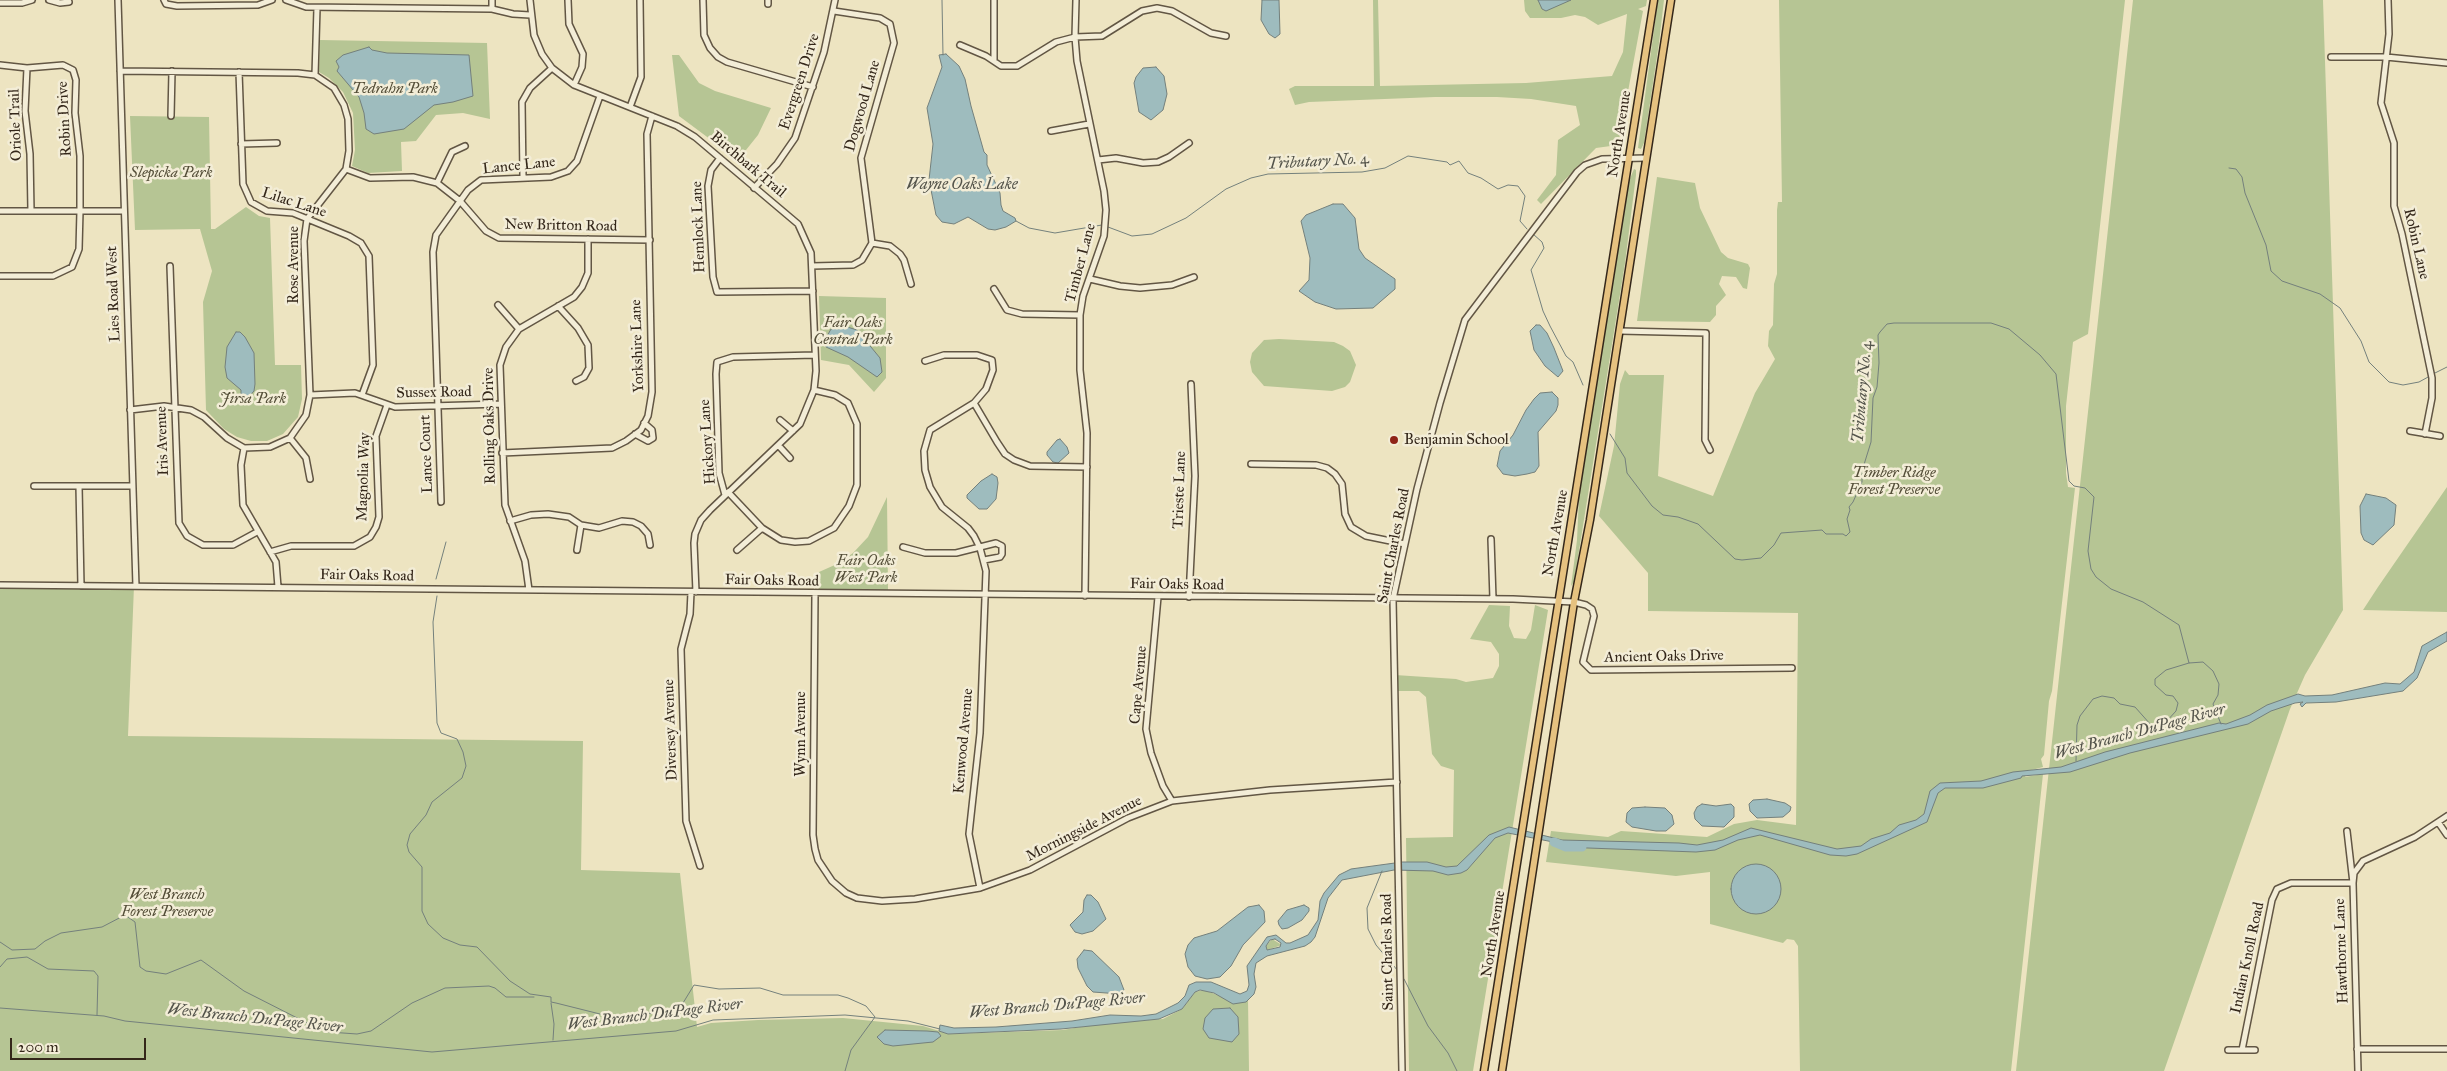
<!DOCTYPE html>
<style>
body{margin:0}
#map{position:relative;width:2447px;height:1071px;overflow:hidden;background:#ede4c1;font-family:"IM FELL Great Primer",serif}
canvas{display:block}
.scale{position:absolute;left:10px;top:1038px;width:136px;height:22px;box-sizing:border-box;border:2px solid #34271a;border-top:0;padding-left:6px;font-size:15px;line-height:18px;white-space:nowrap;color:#34271a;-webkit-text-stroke:4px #f3edd7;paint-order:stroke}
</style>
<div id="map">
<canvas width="2447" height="1071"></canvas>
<div class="scale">200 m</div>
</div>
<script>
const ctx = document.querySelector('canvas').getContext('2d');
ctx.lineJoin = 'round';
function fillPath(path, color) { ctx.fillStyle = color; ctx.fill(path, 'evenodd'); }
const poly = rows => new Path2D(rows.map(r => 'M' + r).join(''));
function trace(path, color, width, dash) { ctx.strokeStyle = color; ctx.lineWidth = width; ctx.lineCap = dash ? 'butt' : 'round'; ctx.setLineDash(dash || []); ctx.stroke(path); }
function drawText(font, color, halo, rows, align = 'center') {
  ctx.font = font + ' "IM FELL Great Primer",serif'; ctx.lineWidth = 5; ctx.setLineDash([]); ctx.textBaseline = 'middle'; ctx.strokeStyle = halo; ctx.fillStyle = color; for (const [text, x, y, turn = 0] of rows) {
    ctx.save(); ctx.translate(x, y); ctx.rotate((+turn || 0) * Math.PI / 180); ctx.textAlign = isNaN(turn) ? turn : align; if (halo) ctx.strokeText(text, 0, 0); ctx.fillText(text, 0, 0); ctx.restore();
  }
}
const green = poly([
 [1373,0,1378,0,1380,86,1526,83,1612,76,1623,52,1627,14,1598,25,1585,17,1575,15,1561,18,1530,18,1525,11,1524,0,1647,0,1646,6,1638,9,1643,11,1618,145,1596,148,1541,204,1537,200,1556,175,1558,140,1580,125,1576,106,1531,99,1497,97,1435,97,1309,102,1295,105,1289,89,1295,86,1374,86],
 [1658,0,1664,0,1659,43,1644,143,1641,149,1638,148],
 [1779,0,2125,0,2088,334,2073,342,2066,406,2066,473,2068,487,2075,488,2052,691,2049,701,2044,755,2041,759,2043,767,2028,771,2025,777,2043,774,2011,1071,1800,1071,1798,946,1794,940,1787,939,1783,943,1710,924,1710,872,1676,876,1546,862,1551,831,1608,837,1621,831,1707,837,1734,824,1757,820,1796,825,1798,613,1648,611,1648,573,1599,516,1614,446,1620,384,1625,370,1629,375,1664,375,1658,476,1713,496,1755,393,1775,359,1768,346,1769,331,1773,325,1774,284,1777,274,1777,210,1778,202,1782,202],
 [2133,0,2323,0,2343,610,2305,675,2290,709,2164,1071,2016,1071],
 [320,40,487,43,490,119,463,113,436,115,416,141,401,142,402,171,368,173,352,166,355,150,353,113,343,92,329,78,319,72],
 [672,55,679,55,699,83,715,91,771,108,758,135,738,160,679,116],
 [130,116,209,117,211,229,215,229,246,207,259,216,270,218,275,365,301,365,302,399,298,417,283,434,267,441,251,441,237,437,224,429,206,410,203,302,212,271,200,229,135,230],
 [1634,169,1636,170,1636,175,1625,263,1574,582,1571,586,1577,540,1579,497,1629,181],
 [1657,177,1695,183,1700,208,1721,252,1728,258,1748,264,1750,268,1747,289,1743,288,1736,277,1722,276,1719,284,1726,295,1716,306,1716,315,1710,322,1637,321],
 [819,296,886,298,886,378,874,392,849,365,821,360],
 [1279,339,1334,342,1343,346,1350,351,1356,365,1350,382,1345,387,1332,391,1264,386,1252,372,1250,362,1252,353,1264,340],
 [2447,487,2447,612,2363,610,2378,587],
 [887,497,888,591,819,591,819,572,837,564,853,553,868,537],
 [0,585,134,586,128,736,583,741,581,870,680,873,697,1027,711,1023,758,1020,843,1018,923,1026,949,1034,1063,1030,1103,1023,1163,1019,1182,1009,1195,992,1204,990,1236,1002,1248,999,1249,1071,0,1071],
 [1489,605,1510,606,1509,626,1514,638,1526,639,1531,630,1535,605,1548,610,1473,1071,1409,1071,1406,838,1453,837,1454,770,1441,766,1432,754,1426,697,1419,691,1395,691,1395,675,1456,679,1466,682,1493,678,1499,666,1499,654,1491,642,1470,639],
 [1272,939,1282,945,1267,950,1266,946]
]);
const water = poly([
 [1262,0,1279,0,1280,34,1275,38,1269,34,1261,20,1262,0],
 [1538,0,1571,0,1546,11,1542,9,1538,0],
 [369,47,372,50,387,53,469,55,473,96,453,102,434,105,404,129,374,134,366,129,364,113,359,97,337,71,339,67,336,61,343,55,369,47],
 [946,54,959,66,965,79,971,106,984,152,987,155,987,165,1000,193,1001,205,1003,211,1015,218,1016,221,1006,227,995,230,988,229,968,217,954,224,942,222,936,215,929,180,933,144,927,108,942,67,939,55,946,54],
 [1156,67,1164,76,1167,94,1163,110,1151,120,1139,112,1134,83,1136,77,1143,68,1156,67],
 [1333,204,1343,204,1355,218,1359,249,1365,258,1395,279,1395,289,1373,308,1336,309,1315,302,1299,291,1309,280,1310,258,1301,221,1306,215,1333,204],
 [1536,325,1540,325,1547,333,1554,348,1563,371,1558,377,1545,366,1534,350,1530,331,1536,325],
 [844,326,857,330,880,358,882,372,877,377,848,357,826,347,825,340,831,329,844,326],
 [236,332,240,332,245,337,254,353,255,384,254,391,246,400,241,395,241,390,227,378,225,367,227,347,236,332],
 [1552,392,1558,398,1558,405,1556,411,1538,432,1539,466,1535,472,1527,474,1515,476,1503,474,1497,466,1500,451,1513,435,1526,410,1534,399,1540,393,1552,392],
 [1060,439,1067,447,1069,453,1058,463,1053,462,1047,455,1047,452,1057,440,1060,439],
 [992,474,997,477,998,483,996,499,987,509,979,509,967,498,967,495,981,481,992,474],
 [2366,494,2386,498,2396,505,2394,525,2373,545,2364,540,2361,533,2360,506,2366,494],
 [2447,632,2447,641,2428,652,2417,678,2403,691,2336,702,2306,703,2302,707,2300,704,2303,702,2295,703,2271,711,2248,724,2130,753,2070,772,2022,776,2021,778,1983,788,1945,788,1938,793,1927,822,1857,854,1846,856,1830,855,1760,835,1738,840,1715,850,1696,852,1561,847,1553,842,1508,833,1495,838,1467,870,1461,873,1448,875,1433,871,1394,870,1342,880,1328,898,1315,937,1311,942,1305,946,1267,956,1256,963,1254,974,1256,987,1254,994,1246,1002,1233,1004,1214,993,1200,990,1195,992,1182,1009,1159,1019,1061,1029,948,1034,939,1031,940,1025,954,1028,996,1027,1072,1021,1110,1015,1141,1016,1156,1014,1178,1003,1185,996,1189,985,1196,982,1211,982,1240,994,1247,991,1249,985,1247,966,1267,937,1276,935,1286,943,1290,943,1308,935,1318,920,1320,901,1324,893,1339,875,1351,869,1402,862,1427,862,1446,867,1457,866,1489,835,1509,827,1562,840,1679,843,1697,845,1723,840,1751,828,1837,849,1861,846,1871,839,1890,833,1899,825,1916,820,1924,814,1930,791,1940,783,1981,781,2013,772,2061,767,2105,752,2219,723,2226,724,2250,715,2267,705,2298,694,2305,696,2332,695,2385,683,2400,684,2414,672,2422,646,2447,632],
 [1275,939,1281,943,1280,947,1267,950,1266,946,1270,940,1275,939],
 [1767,799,1785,803,1791,807,1790,811,1783,817,1757,818,1750,811,1749,804,1753,800,1767,799],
 [1702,804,1716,806,1731,804,1734,807,1734,817,1724,827,1702,826,1695,819,1694,813,1697,807,1702,804],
 [1645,807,1665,808,1672,815,1674,824,1666,831,1656,831,1632,827,1626,822,1627,813,1632,808,1645,807],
 '1731 889a25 25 0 1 1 50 0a25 25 0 1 1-50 0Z',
 [1087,895,1091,895,1098,902,1106,919,1093,931,1082,934,1075,932,1070,925,1083,912,1084,900,1087,895],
 [1259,905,1264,911,1265,922,1243,945,1231,966,1220,977,1207,979,1195,976,1188,967,1185,954,1188,945,1194,938,1217,931,1248,907,1259,905],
 [1304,905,1309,908,1309,911,1302,920,1288,928,1282,929,1279,925,1278,921,1287,910,1304,905],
 [1084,950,1092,951,1119,977,1124,990,1120,994,1093,992,1087,986,1078,968,1077,959,1084,950],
 [1230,1008,1238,1017,1239,1034,1232,1042,1209,1038,1203,1029,1205,1018,1213,1009,1230,1008],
 [885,1030,927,1031,938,1032,941,1036,933,1042,893,1046,884,1044,877,1037,885,1030]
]);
const stream = poly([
 [942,0,943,55],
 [2229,168,2236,169,2242,177,2245,193,2266,245,2271,271,2282,281,2320,294,2340,308,2361,341,2369,362,2389,382,2403,385,2419,382,2430,376],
 [1016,221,1029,228,1055,233,1102,225],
 [1108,227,1132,236,1152,234,1186,218,1226,189,1251,178,1268,174,1362,172,1385,168,1408,156,1447,162,1450,165,1459,161,1468,173,1481,178,1498,189,1508,185,1518,186,1525,196,1520,221,1527,229],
 [1533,234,1542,242,1544,248,1531,270,1543,311,1550,326,1566,356,1573,362,1583,385],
 [2433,374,2447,367],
 [1610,434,1625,458,1627,473,1652,506,1663,515,1678,517,1698,524,1735,559,1742,560,1761,558,1774,545,1781,533,1822,530,1826,534,1843,534,1846,536,1850,532,1847,519,1850,510,1849,507,1853,502,1862,482,1862,471,1871,442,1873,398,1877,387,1879,363,1878,335,1880,332,1887,324,1894,323,1991,323,2009,329,2040,355,2056,374,2069,481,2074,486,2085,488,2094,497,2088,551,2091,569,2096,577,2111,589,2143,602,2179,625,2189,663,2203,662,2213,671,2219,684,2218,695,2213,704,2221,724],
 [436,579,446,542],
 [437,596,433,622,437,723,441,733,457,739,463,752,466,766,462,778,432,802,426,815,410,834,407,845,409,852,422,867,422,911,428,924,443,938,460,945,477,947,510,981,530,994,551,997,551,1002,556,1003,608,1016,632,1017,663,1011,683,1003,694,985,719,989,760,988,783,995,838,995,848,998,866,1006,875,1017,851,1050,845,1071],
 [2076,761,2077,725,2080,716,2093,699,2102,696,2114,698,2120,704,2135,707,2151,725,2165,723,2176,711,2178,703,2173,696,2166,695,2155,685,2155,679,2166,670,2189,663],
 [1382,871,1367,908,1368,929,1376,945,1398,971],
 [0,942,12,950,35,949,45,941,61,933,102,927,125,915,135,922,140,967,146,971,166,974,201,960,244,991,311,1025,329,1032,357,1034,371,1031,412,1003,445,988,489,986,495,988,506,997,534,997],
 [0,967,7,959,27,957,48,969,94,971,98,976,97,1015],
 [1404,979,1428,1026,1448,1053,1457,1071],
 [551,1003,554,1024,553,1040],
 [0,1008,104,1016,125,1021,432,1052,676,1031,713,1020,845,1015,908,1021,940,1029]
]);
const river = poly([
 [1554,842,1566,847,1582,847]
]);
const minor = poly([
 [49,0,60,3,69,2],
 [118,0,136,586],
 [164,0,166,4,177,6,258,5,272,0],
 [286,0,306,7,492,9,513,14,530,15],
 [492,0,492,9],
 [530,0,534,35,542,54,552,68,574,85,677,126,695,137,798,224,811,253,816,371,814,390,800,424,710,510,701,520,695,534,694,543,696,592],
 [568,0,569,24,583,54,582,67,574,85],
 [703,0,704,35,710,48,718,57,727,62,813,87],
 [994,0,994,61],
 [1076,0,1075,37,1077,61,1104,191,1106,210,1104,236,1083,296,1080,315,1080,370,1087,433,1085,596],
 [2388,0,2389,34,2381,103,2394,143,2394,206,2402,234,2432,378,2432,398,2425,434],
 [0,3,22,3,32,0],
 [768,4,768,0],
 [960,45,986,56,1001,66,1017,66,1056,42,1075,37,1102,36,1142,11,1157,8,1172,11,1211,33,1226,36],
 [2331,57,2386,57,2447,63],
 [0,65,27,68,63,65,73,70,76,80,75,113,80,156,80,211,79,249,72,267,53,276,0,276],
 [27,68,25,111,30,154,31,211],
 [120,71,298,73,315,75,334,88,344,105,348,119,349,151,346,169,307,219,304,241,310,395,306,415,290,438,270,447,244,448,227,438,204,417,191,410,164,406,130,410],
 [239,72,243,184,251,202,267,211,293,213,349,236,361,243,369,256,373,365,362,395],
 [315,75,317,8],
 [630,107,641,77,640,0],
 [171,116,172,71],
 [1051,131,1089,124],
 [241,144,277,143],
 [720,158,711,170,708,186,713,277,717,292,813,291],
 [1098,160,1116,158,1143,163,1158,162,1169,157,1189,143],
 [346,169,370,178,413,177,437,183,460,201,486,231,499,238,650,240],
 [523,177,522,102,530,88,552,68],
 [437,183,452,152,465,146],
 [754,188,777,164,795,138,824,52,835,0],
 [0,211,124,211],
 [872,243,890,246,900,254,904,260,911,284],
 [170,266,179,523,187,536,203,545,233,545,257,532],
 [812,266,853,265,862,260,872,243,861,158,894,43,890,24,880,18,834,11],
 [1090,279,1120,286,1140,288,1172,285,1194,277],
 [994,289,1007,310,1022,314,1080,315],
 [498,305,519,329],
 [558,306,578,328,588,345,589,368,584,377,576,381],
 [1620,331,1706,333,1705,440,1710,450],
 [925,361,944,355,977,355,992,360,993,370,986,389,974,403,930,430,924,451,925,470,930,487,942,507,968,528,974,536,980,548,986,571,980,733,969,834,980,888],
 [310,395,355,393,395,407,501,404],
 [974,403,997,442,1005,454,1014,460,1030,466,1087,467],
 [780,420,793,431],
 [2410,431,2440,436],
 [635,434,648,441,653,438,652,430,644,423],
 [290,438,306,458,310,479],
 [778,445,790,458],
 [244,448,241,465,243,505,276,562,278,587],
 [502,453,612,448,626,441,641,430,648,416,652,392,647,134,652,116],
 [1251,464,1316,465,1327,468,1335,474,1342,484,1345,514,1351,527,1366,536,1405,544],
 [34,486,132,486],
 [79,486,81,586],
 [728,492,762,528,781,540,795,542,809,541,834,528,849,506,857,485,857,424,848,403,835,395,814,390],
 [725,495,719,473,716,374,717,362,733,357,815,355],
 [441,502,433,252,436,235,468,190,481,180,551,177,568,171,577,161,600,96],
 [510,521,531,515,548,514,569,517,581,525],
 [1491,539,1493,599],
 [903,547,925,553,956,553,996,543,1002,546,1002,554,1000,557,984,560],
 [577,550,581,525,599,528,622,521,633,522,641,526,648,534,650,545],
 [737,550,762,528],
 [270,552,291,546,354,546,370,537,376,527,379,517,376,436,387,405],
 [0,585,1513,599,1574,602,1586,605,1592,609,1594,616,1583,662,1591,670,1792,668],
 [529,590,525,561,505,505,500,365,506,347,519,329,574,297,582,287,588,273,588,239],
 [691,592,690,614,681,649,686,821,700,866],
 [815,594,813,835,815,849,818,860,832,881,846,893,857,898,882,901,915,899,980,888,1030,870,1128,818,1172,801,1270,790,1397,782],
 [1158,597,1146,729,1151,753,1163,786,1172,801],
 [1189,597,1195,476,1191,384],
 [2438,822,2447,835],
 [2347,831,2353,883,2358,1071],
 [2357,1049,2447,1049],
 [2228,1050,2255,1050],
 [2242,1050,2272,900,2277,889,2291,883,2353,883,2354,873,2363,861,2415,837,2447,816],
 [1402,1071,1393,599,1417,489,1440,403,1465,320,1577,172,1585,165,1602,159,1646,158]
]);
const major = poly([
 [1484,1071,1654,0],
 [1502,1071,1574,602,1590,520,1671,0]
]);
const markers = [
 [1394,440,5,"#8f2418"]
];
const streetNames = [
 ["Evergreen Drive",800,82,-72],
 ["Dogwood Lane",863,106,-74],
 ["Robin Drive",65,119,-93],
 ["Oriole Trail",16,125,-92],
 ["North Avenue",1620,134,-81],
 ["Birchbark Trail",748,165,40],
 ["Lance Lane",519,166,-6],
 ["Lilac Lane",294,203,18],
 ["New Britton Road",561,226,1],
 ["Hemlock Lane",699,227,-92],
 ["Robin Lane",2416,244,77],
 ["Timber Lane",1081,263,-75],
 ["Rose Avenue",294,265,-90],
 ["Lies Road West",114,294,-92],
 ["Yorkshire Lane",638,346,-92],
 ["Sussex Road",434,393,-1],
 ["Rolling Oaks Drive",490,426,-91],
 ["Iris Avenue",163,441,-92],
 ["Hickory Lane",708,442,-94],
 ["Lance Court",427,454,-92],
 ["Magnolia Way",364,477,-88],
 ["Trieste Lane",1180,490,-88],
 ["North Avenue",1556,533,-80],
 ["Saint Charles Road",1394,546,-79],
 ["Fair Oaks Road",367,576,1],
 ["Fair Oaks Road",772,581,1],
 ["Fair Oaks Road",1177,585,1],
 ["Ancient Oaks Drive",1664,657,-1],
 ["Cape Avenue",1139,685,-85],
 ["Diversey Avenue",671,730,-92],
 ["Wynn Avenue",801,734,-90],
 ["Kenwood Avenue",964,741,-85],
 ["Morningside Avenue",1084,829,-27],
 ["North Avenue",1494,934,-81],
 ["Hawthorne Lane",2342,951,-92],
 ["Saint Charles Road",1388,952,-91],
 ["Indian Knoll Road",2248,958,-78]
];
const parkNames = [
 ["Tedrahn Park",395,89],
 ["Slepicka Park",171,173],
 ["Fair Oaks",853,323],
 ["Central Park",853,340],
 ["Jirsa Park",253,399],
 ["Timber Ridge",1894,473],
 ["Forest Preserve",1894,490],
 ["Fair Oaks",866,561],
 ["West Park",866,578],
 ["West Branch",167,895],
 ["Forest Preserve",167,912]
];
const poiNames = [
 ["Benjamin School",1404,440]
];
const waterNames = [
 ["Tributary No. 4",1318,162,-3],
 ["Wayne Oaks Lake",962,185],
 ["Tributary No. 4",1863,392,-85],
 ["West Branch DuPage River",2140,732,-15],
 ["West Branch DuPage River",1057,1006,-5],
 ["West Branch DuPage River",655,1015,-7],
 ["West Branch DuPage River",255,1019,6]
];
fillPath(green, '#b6c594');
fillPath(water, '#9ebcbe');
trace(water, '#74807c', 1);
trace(stream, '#74807c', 1);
trace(river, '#9ebcbe', 9);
trace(minor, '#625644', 8);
trace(major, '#34271a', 9);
trace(minor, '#f3edd7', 5);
trace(major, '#e6c280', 6);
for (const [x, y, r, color] of markers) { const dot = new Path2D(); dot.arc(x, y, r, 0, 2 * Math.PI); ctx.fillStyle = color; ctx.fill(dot); trace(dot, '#f3edd7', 2); }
drawText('15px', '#34271a', '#f3edd7', streetNames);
drawText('italic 15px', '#544e38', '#f3edd7', parkNames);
drawText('15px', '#34271a', '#f3edd7', poiNames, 'left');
drawText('italic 16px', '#54544b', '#f3edd7', waterNames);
</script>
